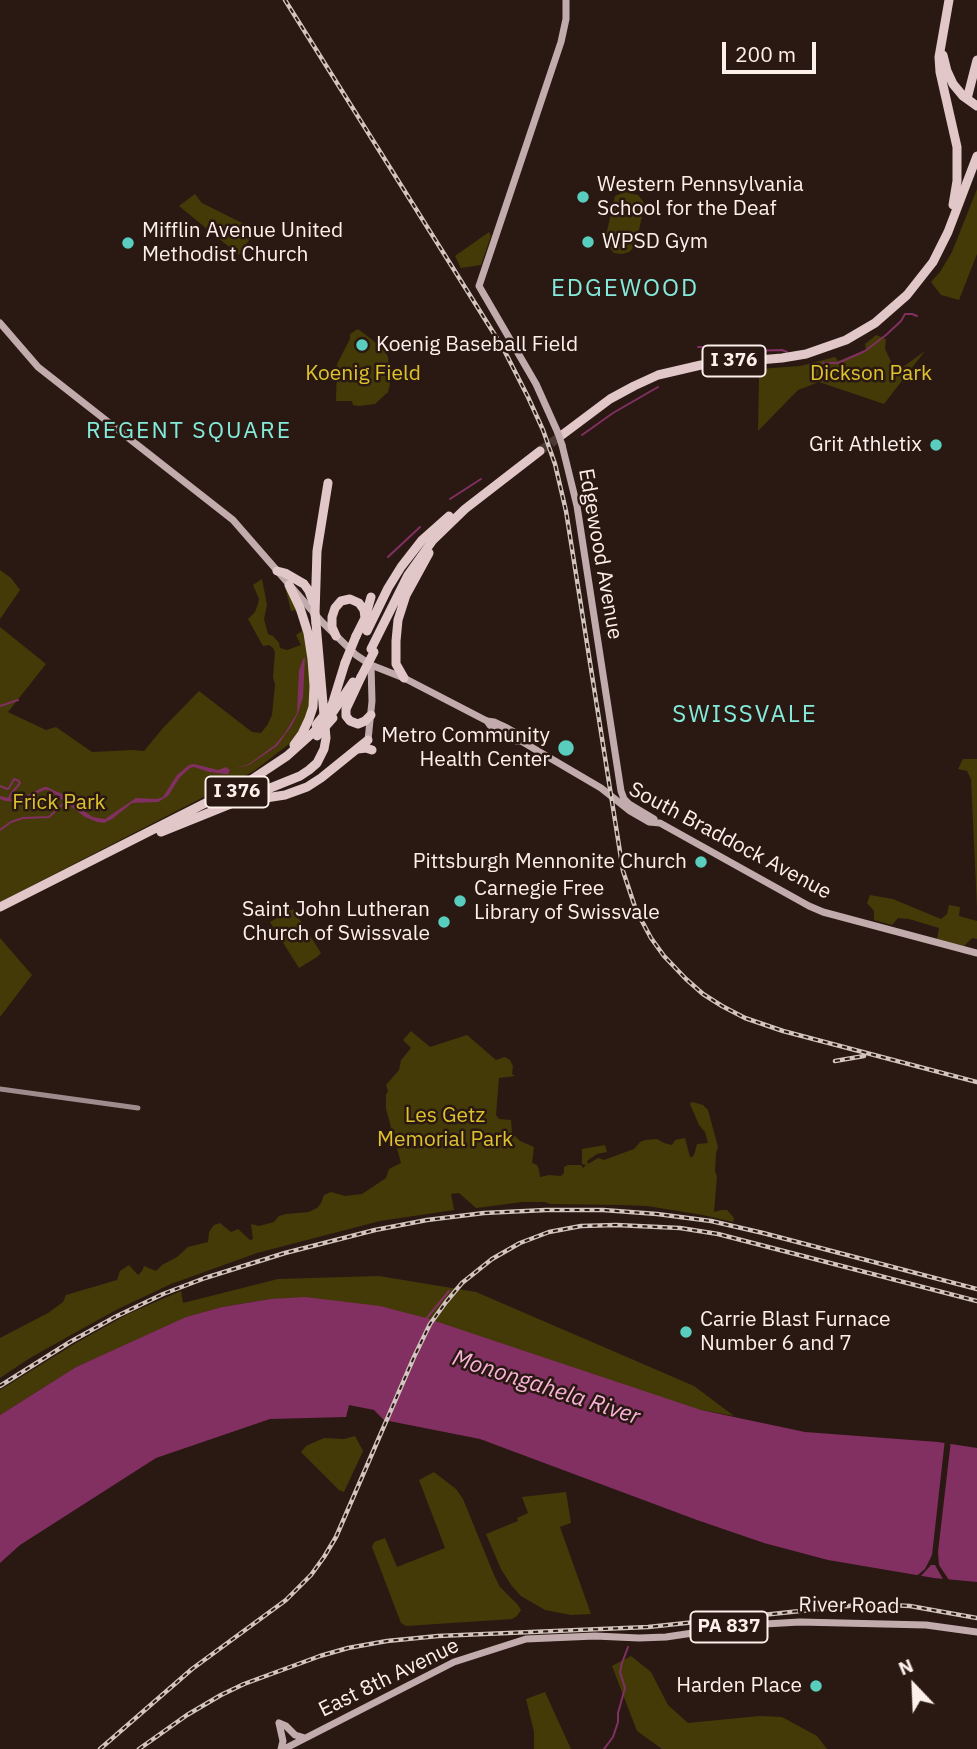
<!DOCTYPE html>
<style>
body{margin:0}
#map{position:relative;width:977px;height:1749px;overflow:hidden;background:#2a1912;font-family:"IBM Plex Sans",sans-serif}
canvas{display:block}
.north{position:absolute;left:879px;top:1651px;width:70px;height:70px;-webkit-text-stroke:5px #2a1912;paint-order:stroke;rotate:337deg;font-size:19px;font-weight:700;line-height:28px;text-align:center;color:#fdf0eb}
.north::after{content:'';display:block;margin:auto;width:24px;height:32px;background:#fdf0eb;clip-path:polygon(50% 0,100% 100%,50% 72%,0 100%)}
.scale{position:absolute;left:722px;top:42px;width:94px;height:32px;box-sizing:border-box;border:4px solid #fdf0eb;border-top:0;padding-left:9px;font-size:21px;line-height:24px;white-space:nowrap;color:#fdf0eb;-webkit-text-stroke:5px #2a1912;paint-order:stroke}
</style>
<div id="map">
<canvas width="977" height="1749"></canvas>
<div class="north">N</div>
<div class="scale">200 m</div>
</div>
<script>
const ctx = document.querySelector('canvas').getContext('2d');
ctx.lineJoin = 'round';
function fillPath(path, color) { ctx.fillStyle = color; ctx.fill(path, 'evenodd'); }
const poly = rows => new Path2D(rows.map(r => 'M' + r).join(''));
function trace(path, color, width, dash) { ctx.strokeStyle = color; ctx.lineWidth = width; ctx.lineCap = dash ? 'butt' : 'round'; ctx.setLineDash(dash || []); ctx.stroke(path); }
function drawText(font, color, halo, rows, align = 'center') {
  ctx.font = font + ' "IBM Plex Sans",sans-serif'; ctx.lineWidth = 5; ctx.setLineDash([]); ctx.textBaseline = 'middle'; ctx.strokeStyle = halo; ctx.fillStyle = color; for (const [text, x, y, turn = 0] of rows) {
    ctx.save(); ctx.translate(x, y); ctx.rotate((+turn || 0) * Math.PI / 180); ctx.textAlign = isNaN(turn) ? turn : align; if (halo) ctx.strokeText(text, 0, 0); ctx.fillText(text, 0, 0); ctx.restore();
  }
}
const green = poly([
 [977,189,977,254,959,300,941,295,931,282,940,272,952,252],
 [625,192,638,195,643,201,644,206,637,240,633,248,629,252,622,254,614,253,606,244,605,240,615,196],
 [195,194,202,203,256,230,239,255,179,206],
 [489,232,491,236,481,265,461,268,455,256],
 [358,329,383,348,388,357,390,384,388,392,375,404,359,406,353,405,352,401,336,401,337,364,350,339,350,334],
 [876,335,886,339,885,349,896,372,925,351,884,404,819,382,798,390,758,431,759,377,745,370,800,366,835,357,838,361,866,350,865,344],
 [0,570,11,578,20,590,0,619],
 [262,579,267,605,264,619,268,634,273,636,279,643,280,648,287,650,301,645,296,635,302,631,298,614,294,610,291,611,285,587,293,597,304,629,311,682,309,710,306,718,293,741,254,771,0,902,0,627,46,664,8,712,46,730,56,727,92,752,133,750,144,751,163,728,199,691,252,732,261,733,268,724,272,715,275,685,273,677,275,652,273,648,269,645,263,646,248,619,255,612,258,604,259,599,253,585],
 [963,759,977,759,977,907,971,779,967,771,958,769],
 [870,895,893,899,941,919,947,914,949,905,960,907,959,916,977,921,977,939,972,938,964,946,937,939,939,928,909,919,898,918,892,925,874,920,874,911,867,903],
 [293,909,321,953,317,957,299,968,270,922],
 [0,938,32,975,0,1017],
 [411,1031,430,1047,467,1035,496,1060,505,1057,510,1060,513,1066,512,1074,515,1076,499,1078,496,1115,499,1119,511,1120,512,1133,520,1141,534,1147,532,1163,537,1165,539,1170,540,1177,549,1175,561,1176,564,1173,564,1167,568,1165,581,1165,583,1168,586,1165,582,1164,582,1149,605,1145,607,1152,597,1154,587,1161,588,1164,598,1158,604,1160,634,1149,640,1142,645,1140,657,1139,664,1143,672,1145,675,1140,685,1138,690,1157,692,1157,694,1155,697,1144,708,1143,705,1132,699,1125,690,1104,692,1102,696,1103,703,1105,708,1110,718,1147,716,1153,715,1172,717,1176,714,1212,721,1210,727,1210,734,1218,733,1222,703,1215,647,1206,621,1205,550,1204,545,1202,522,1202,476,1208,459,1193,451,1194,454,1210,380,1221,257,1253,171,1284,118,1309,87,1326,30,1358,0,1378,0,1338,48,1313,63,1302,66,1295,117,1280,120,1271,129,1265,138,1275,142,1271,144,1266,156,1271,162,1265,177,1257,188,1247,208,1242,209,1232,214,1225,220,1223,231,1232,238,1229,250,1240,253,1239,251,1224,259,1226,274,1222,279,1216,286,1214,309,1212,317,1208,321,1203,324,1195,331,1192,345,1196,362,1194,386,1178,389,1169,401,1163,386,1109,386,1095,388,1091,386,1085,399,1070,401,1060,411,1048,403,1040],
 [379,1276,476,1292,694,1386,734,1416,701,1410,270,1299,222,1307,187,1317,76,1367,0,1415,0,1390,76,1343,128,1314,181,1291,183,1303,278,1279],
 [355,1436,363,1451,344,1492,339,1490,301,1452,306,1446,324,1438,344,1439],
 [434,1472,456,1489,463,1499,494,1575,500,1587,518,1605,521,1610,517,1616,512,1619,406,1626,401,1623,372,1547,374,1542,385,1538,397,1567,445,1548,419,1480],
 [566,1492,571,1523,560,1527,591,1614,571,1615,545,1610,521,1596,511,1585,501,1569,486,1534,518,1521,517,1518,528,1513,522,1497],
 [631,1656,651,1672,668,1705,688,1723,759,1716,782,1717,817,1736,827,1749,662,1749,637,1731,612,1666],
 [545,1692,571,1749,534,1749,534,1732,526,1699]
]);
const water = poly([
 [305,658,303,697,298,713,292,725,277,746,249,765,230,770,228,774,225,774,209,772,194,767,190,768,180,777,168,796,158,802,132,803,112,819,104,823,97,822,85,817,49,790,44,790,20,802,5,801,0,799,0,796,17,800,44,787,47,787,66,796,82,810,93,817,105,819,136,798,157,799,163,797,177,775,189,765,194,764,218,770,226,767,230,770,234,769,249,764,275,745,285,733,297,713,299,671,303,659],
 [305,1297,380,1306,426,1318,701,1410,805,1432,938,1442,977,1448,977,1582,934,1578,828,1560,764,1543,697,1520,480,1439,384,1420,374,1410,349,1405,346,1417,270,1419,156,1458,20,1545,0,1563,0,1415,76,1367,186,1317,222,1307,270,1299]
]);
const pier = poly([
 [945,1439,951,1440,938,1552,939,1565,951,1583,944,1581,935,1565,931,1565,920,1577,914,1578,925,1569,932,1555]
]);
const stream = poly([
 [698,347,722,347,741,353,749,351,782,350,787,352],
 [823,363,838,363,865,351,886,335,901,321,905,314,912,314,917,316],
 [582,435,613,413,658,387],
 [450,499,481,479],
 [388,557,420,527],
 [0,706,18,700],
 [0,786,7,789,9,788,14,779,19,781,20,783,11,794,9,798],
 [0,830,11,822,23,818,49,817,66,801],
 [426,1319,449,1291],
 [604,1749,613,1737,618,1722,618,1713,625,1688,620,1672,622,1663,628,1647]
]);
const highwayTunnel = poly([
 [540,451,562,435]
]);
const secondary = poly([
 [0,1089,138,1108]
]);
const primary = poly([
 [0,323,38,367,233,520,321,621,356,655,371,665,404,678,487,721,494,722,507,728,516,733,521,741],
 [558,433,536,384,479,286,561,42,566,19,566,0],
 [562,445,577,506,621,791,624,799,629,804,654,819],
 [487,721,492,728,516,741,521,741,601,788,630,811,649,822,660,823,809,906,823,912,977,953],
 [368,740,372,701,371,665],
 [279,1723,286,1726,295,1735,305,1738],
 [279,1723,283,1741,281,1749],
 [284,1749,454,1662,526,1639,595,1636,639,1638,666,1637,747,1625,800,1622,926,1625,977,1632]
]);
const highway = poly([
 [949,0,939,57,940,72,957,147,957,181,953,205],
 [943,55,947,71,953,84,963,96,977,106],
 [967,99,977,60],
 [562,435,610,399,634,386,658,375,701,365,782,358,806,354,846,340,875,323,907,295,933,262,948,232,977,156],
 [277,571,285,573,304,584,309,591,313,602],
 [289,585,300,608,308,633,312,659,314,686,313,707,309,719,302,734,294,745],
 [315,614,317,551,328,483],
 [367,631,388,588,401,567,422,540,449,516],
 [336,636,332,627,332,617,335,608,341,601,350,599,359,603,364,610,365,618],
 [356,636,365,618,371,597],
 [371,649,408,575,433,540,465,509,540,451],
 [361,677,346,709,346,716,350,721,358,724,365,721,371,715],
 [404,678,396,664,396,641,398,620,406,595,429,553],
 [332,705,345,663],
 [333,712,353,682],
 [358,749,366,748,372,750],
 [246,801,285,795,307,787,321,778,368,740],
 [161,832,300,776,309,770,317,763,324,749,326,738,316,623],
 [0,907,251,780,287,756,316,730]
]);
const rail = poly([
 [285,0,503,348,528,397,543,430,555,464,566,511,623,871,636,910,651,938,664,956,686,979,703,994,722,1006,745,1018,783,1031,977,1082],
 [835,1061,864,1056],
 [0,1386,70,1342,115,1317,163,1294,205,1278,285,1253,375,1230,427,1220,484,1213,546,1210,603,1210,657,1214,711,1221,763,1233,977,1289],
 [100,1749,192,1669,286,1600,311,1575,324,1557,336,1537,414,1357,430,1324,446,1302,462,1283,492,1259,520,1243,549,1232,581,1226,616,1225,680,1228,718,1234,977,1301],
 [139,1749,187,1715,221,1695,244,1684,320,1656,348,1648,387,1641,438,1636,648,1627,867,1604,910,1606,977,1618]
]);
const primaryBridge = poly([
 [558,433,562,445]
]);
const highwayBridge = poly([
 [315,614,316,623],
 [345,663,356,636],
 [361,677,374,652],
 [316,725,332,705],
 [317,736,333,718]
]);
const markers = [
 [583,197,7,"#59cebe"],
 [588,242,7,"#59cebe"],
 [128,243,7,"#59cebe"],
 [362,345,7,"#59cebe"],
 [936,445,7,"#59cebe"],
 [566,748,9,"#59cebe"],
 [701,862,7,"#59cebe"],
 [460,901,7,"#59cebe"],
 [444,922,7,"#59cebe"],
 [686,1332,7,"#59cebe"],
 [816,1686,7,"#59cebe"]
];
const shields = [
 [734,361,63],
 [237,792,63],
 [729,1627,77]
];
const shieldNames = [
 ["I 376",734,361],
 ["I 376",237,792],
 ["PA 837",729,1627]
];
const poiNames = [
 ["Western Pennsylvania",597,185],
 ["School for the Deaf",597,209],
 ["Mifflin Avenue United",142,231],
 ["Methodist Church",142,255],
 ["WPSD Gym",602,242],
 ["Koenig Baseball Field",376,345],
 ["Grit Athletix",922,445,"right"],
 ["Metro Community",550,736,"right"],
 ["Health Center",550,760,"right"],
 ["Pittsburgh Mennonite Church",687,862,"right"],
 ["Carnegie Free",474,889],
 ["Library of Swissvale",474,913],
 ["Saint John Lutheran",430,910,"right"],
 ["Church of Swissvale",430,934,"right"],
 ["Carrie Blast Furnace",700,1320],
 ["Number 6 and 7",700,1344],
 ["Harden Place",802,1686,"right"]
];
const parkNames = [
 ["Koenig Field",363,374],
 ["Dickson Park",871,374],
 ["Frick Park",59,803],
 ["Les Getz",445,1116],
 ["Memorial Park",445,1140]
];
const streetNames = [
 ["Edgewood Avenue",600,554,80],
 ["South Braddock Avenue",730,841,28],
 ["River Road",849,1606,1],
 ["East 8th Avenue",389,1678,-26]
];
const neighbourhoodNames = [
 ["REGENT SQUARE",189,431]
];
const waterNames = [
 ["Monongahela River",546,1388,18]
];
const quarterNames = [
 ["EDGEWOOD",625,289],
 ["SWISSVALE",745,715]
];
fillPath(green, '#433a08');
fillPath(water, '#822f62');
fillPath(pier, '#2a1912');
trace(stream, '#822f62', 2);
trace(highwayTunnel, '#4a3933', 9, [9, 4.5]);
trace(secondary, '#9d8c8d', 5);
trace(primary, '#c1abac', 7);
trace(highway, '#e2c7c9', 9);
trace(rail, '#d2c4be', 4.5);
trace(rail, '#2a1912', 2, [5]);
trace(primaryBridge, '#c1abac', 7);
trace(highwayBridge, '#e2c7c9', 9);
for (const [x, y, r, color] of markers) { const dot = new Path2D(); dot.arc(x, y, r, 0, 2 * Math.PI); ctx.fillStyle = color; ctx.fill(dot); trace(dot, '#2a1912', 2.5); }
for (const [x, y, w] of shields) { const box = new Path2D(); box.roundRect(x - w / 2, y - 15.5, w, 31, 5); ctx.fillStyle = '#2a1912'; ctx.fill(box); trace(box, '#fdf0eb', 2); }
drawText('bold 19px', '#fdf0eb', null, shieldNames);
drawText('21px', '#fdf0eb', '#2a1912', poiNames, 'left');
drawText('21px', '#dec32c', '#2a1912', parkNames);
drawText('21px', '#fdf0eb', '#2a1912', streetNames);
ctx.letterSpacing = '2px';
drawText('23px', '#84ebdc', '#2a1912', neighbourhoodNames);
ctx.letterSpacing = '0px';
drawText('italic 23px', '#f9b2d9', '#2a1912', waterNames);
ctx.letterSpacing = '2px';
drawText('24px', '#84ebdc', '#2a1912', quarterNames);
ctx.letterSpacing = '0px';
</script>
